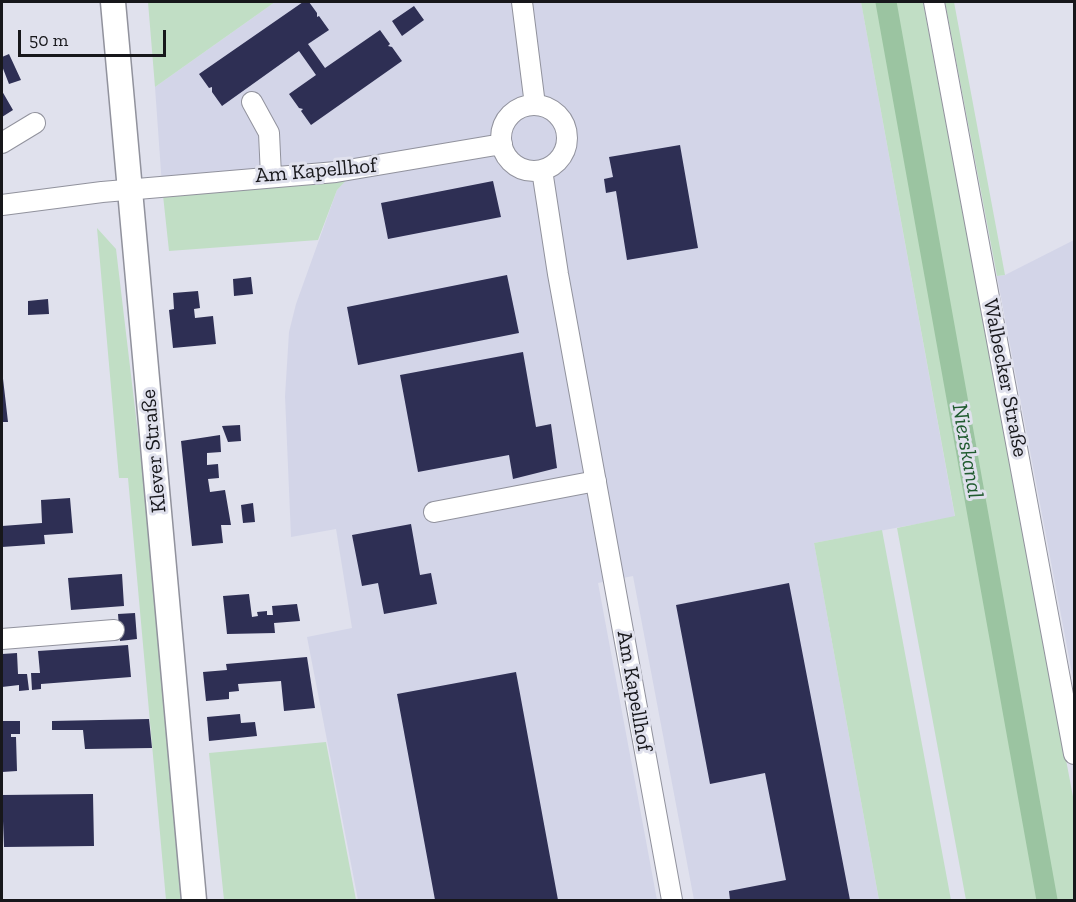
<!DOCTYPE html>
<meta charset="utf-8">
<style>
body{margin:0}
#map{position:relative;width:1076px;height:902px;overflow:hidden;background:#e0e1ed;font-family:"Zilla Slab",serif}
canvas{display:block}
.frame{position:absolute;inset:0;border:3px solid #17171b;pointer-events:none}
.scale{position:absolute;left:18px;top:30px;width:148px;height:27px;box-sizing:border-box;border:3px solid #17171b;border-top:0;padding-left:8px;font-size:18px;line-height:21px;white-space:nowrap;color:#17171b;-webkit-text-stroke:4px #e0e1ed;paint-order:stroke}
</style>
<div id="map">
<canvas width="1076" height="902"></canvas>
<div class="frame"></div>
<div class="scale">50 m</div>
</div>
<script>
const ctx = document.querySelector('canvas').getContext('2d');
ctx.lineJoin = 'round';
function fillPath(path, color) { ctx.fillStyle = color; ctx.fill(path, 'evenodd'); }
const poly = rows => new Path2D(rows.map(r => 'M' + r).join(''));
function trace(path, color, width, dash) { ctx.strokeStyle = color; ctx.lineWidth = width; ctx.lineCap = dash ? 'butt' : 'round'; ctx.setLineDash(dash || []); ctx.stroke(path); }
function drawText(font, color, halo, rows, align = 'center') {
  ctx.font = font + ' "Zilla Slab",serif'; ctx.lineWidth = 6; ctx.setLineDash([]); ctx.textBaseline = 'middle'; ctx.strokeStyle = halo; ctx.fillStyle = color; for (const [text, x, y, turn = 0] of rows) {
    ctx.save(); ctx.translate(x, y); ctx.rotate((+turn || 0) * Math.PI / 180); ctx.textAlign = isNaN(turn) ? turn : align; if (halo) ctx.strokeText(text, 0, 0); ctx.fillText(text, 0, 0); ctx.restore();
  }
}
const built = poly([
 [275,2,861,2,955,517,814,543,879,900,694,900,633,576,598,583,657,900,358,900,307,637,352,628,336,529,291,537,285,396,289,332,296,304,337,190,356,169,162,186,155,87],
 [1074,240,1074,684,997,276,1005,275]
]);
const green = poly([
 [148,2,275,2,155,87],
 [861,2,923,2,1074,802,1074,900,966,900,897,528,955,516],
 [945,2,954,2,1005,275,997,276],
 [357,169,337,190,318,240,169,251,162,186],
 [97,228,116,249,143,476,181,900,166,900,128,478,119,478],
 [882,530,951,900,879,900,814,543],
 [326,742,356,900,224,900,209,753]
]);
const canal = poly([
 [886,2,1047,900]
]);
const building = poly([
 [303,2,309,2,317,13,317,17,319,16,329,30,308,44,325,68,380,30,390,44,388,46,392,47,402,61,311,125,301,111,303,109,299,108,289,94,316,75,299,51,222,106,212,92,212,87,209,88,199,74],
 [414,6,424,20,402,36,392,21],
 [9,54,21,80,9,84,2,66,2,57],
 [2,91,13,110,2,117],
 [680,145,698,248,627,260,616,191,606,193,604,179,613,177,609,157],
 [493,181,501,217,388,239,381,203],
 [507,275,519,333,358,365,347,307],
 [251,277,253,294,234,296,233,279],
 [198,291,200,308,194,309,195,318,213,316,216,344,173,348,169,310,174,309,173,293],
 [48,299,49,314,28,315,28,301],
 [523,352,536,427,551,424,557,468,513,479,509,455,418,472,400,375],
 [2,370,8,422,2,422],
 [240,425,241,441,228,442,222,426],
 [220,435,221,452,207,453,207,465,218,464,219,478,208,479,210,492,225,490,231,525,221,525,223,543,192,546,181,441],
 [70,498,73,533,44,535,45,544,2,547,2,526,42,523,41,500],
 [253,503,255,522,243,523,241,505],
 [411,524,420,575,431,573,437,604,384,614,378,583,362,586,352,535],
 [122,574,124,606,71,610,68,578],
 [789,583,850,900,730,900,729,891,786,880,765,773,710,784,676,605],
 [249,594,252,617,258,616,257,612,267,611,267,615,273,615,272,606,297,604,300,621,274,623,275,633,227,634,223,596],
 [135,613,137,639,120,641,118,614],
 [128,645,131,677,41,684,41,689,32,690,31,673,40,673,38,651],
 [17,653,18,674,27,674,29,690,19,691,19,685,2,687,2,654],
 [307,657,315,708,284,711,281,681,238,684,239,691,229,692,229,699,206,701,203,672,227,670,226,664],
 [516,672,558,900,435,900,397,694],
 [240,714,241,723,255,722,257,736,209,741,207,717],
 [149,719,152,748,85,749,83,730,52,730,52,721],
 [2,721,20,721,20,734,11,734,11,737,16,737,17,771,2,772],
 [93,794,94,846,4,847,2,795]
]);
const minor = poly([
 [522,2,535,105],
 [934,2,1074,754],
 [252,102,269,133,271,176],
 '501 138a33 33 0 1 1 66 0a33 33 0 1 1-66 0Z',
 [2,143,35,123],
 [542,170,558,274,672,900],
 [2,205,102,192,336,172,502,144],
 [434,512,596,481],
 [2,639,114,630]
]);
const major = poly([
 [113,2,194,900]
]);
const streetNames = [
 ["Am Kapellhof",316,171,-5],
 ["Walbecker Straße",1005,378,79],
 ["Klever Straße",154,451,-95],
 ["Am Kapellhof",634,691,80]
];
const waterNames = [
 ["Nierskanal",967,451,80]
];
fillPath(built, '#d3d5e8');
fillPath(green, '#c1dec5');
trace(canal, '#9bc4a1', 21);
fillPath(building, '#2e2f54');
trace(minor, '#91929d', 22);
trace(major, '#91929d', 27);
trace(minor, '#fff', 20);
trace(major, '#fff', 24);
drawText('21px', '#17171b', '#e0e1ed', streetNames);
drawText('italic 22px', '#205b2f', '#e0e1ed', waterNames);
</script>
